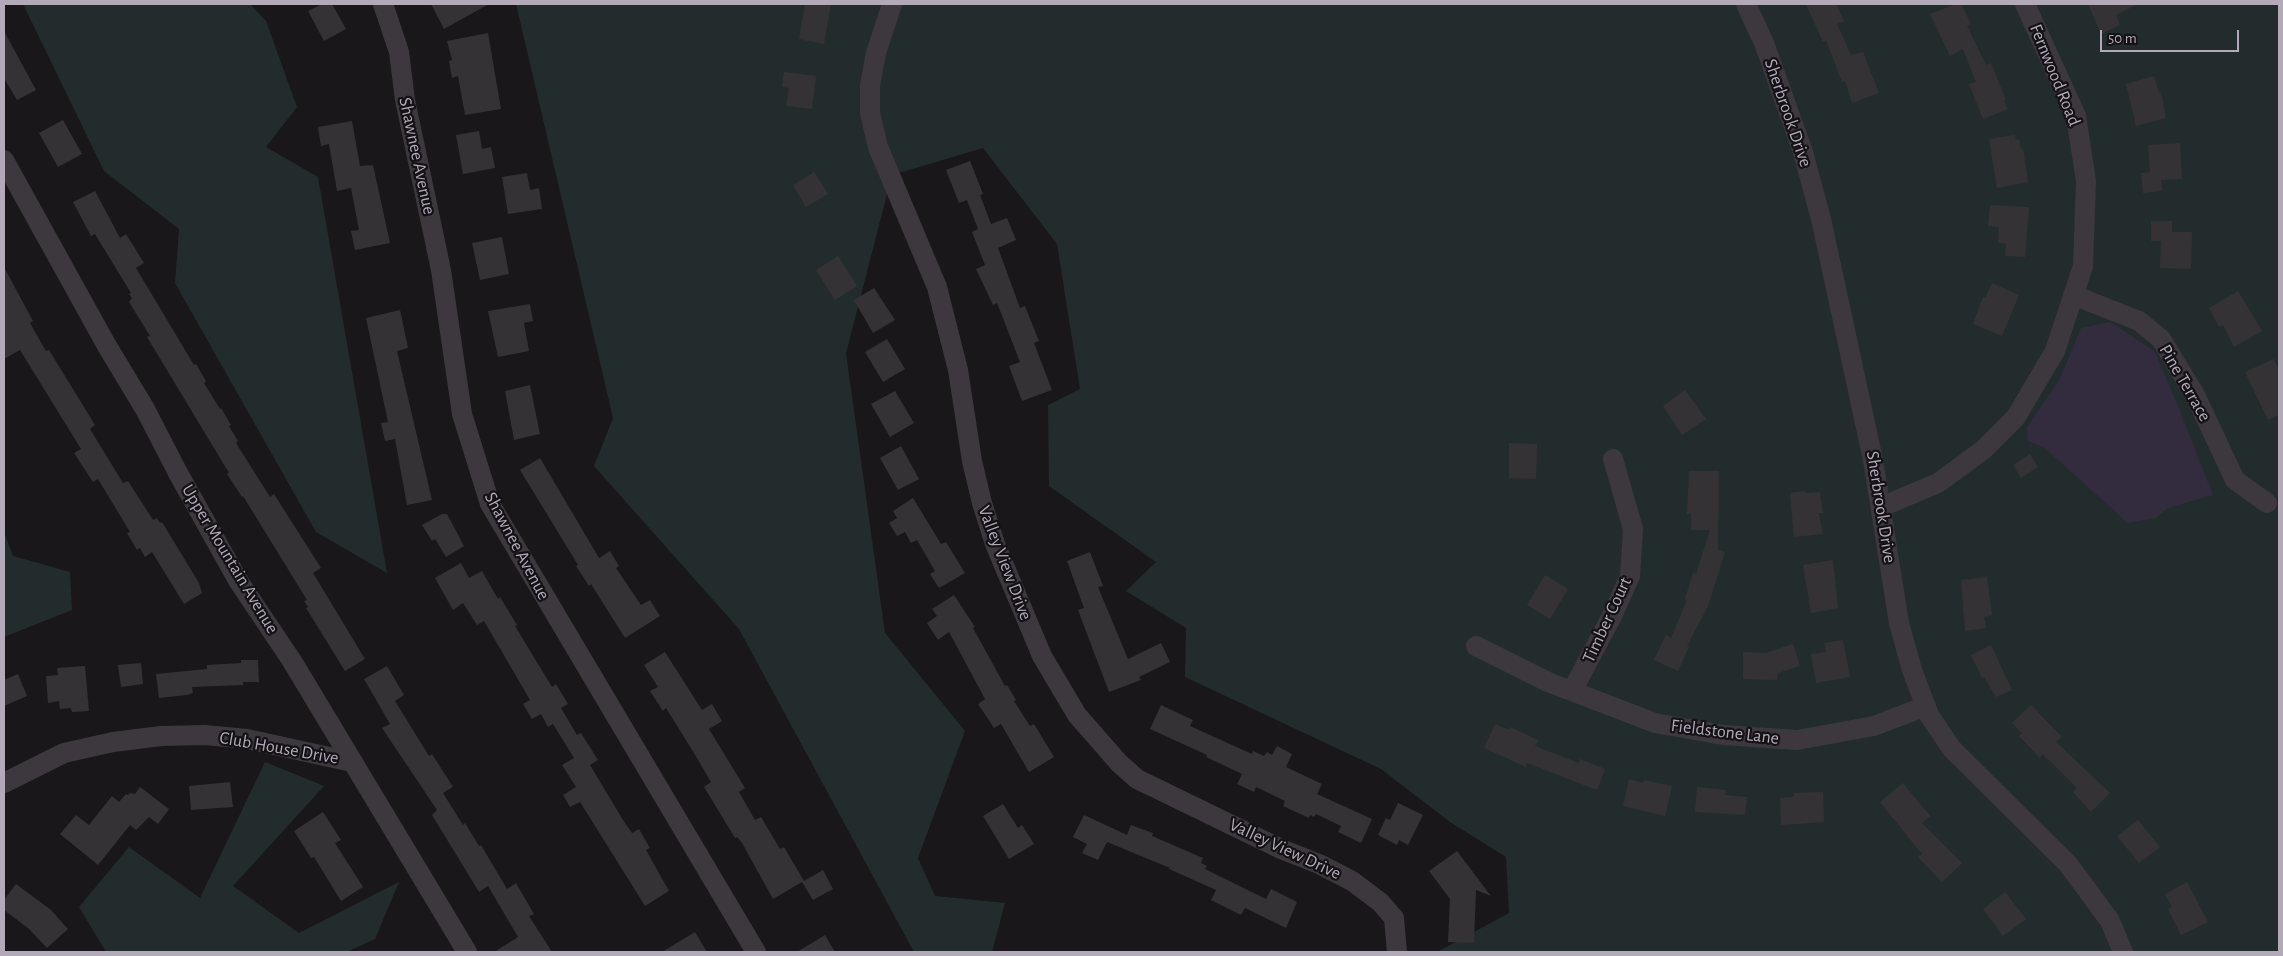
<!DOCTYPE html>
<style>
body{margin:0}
#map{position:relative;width:2283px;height:956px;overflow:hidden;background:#191719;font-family:"Alegreya Sans",sans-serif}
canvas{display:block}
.frame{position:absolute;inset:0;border:5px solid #b2a9b9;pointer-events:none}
.scale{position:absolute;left:2100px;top:30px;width:139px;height:22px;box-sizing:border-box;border:2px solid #b2a9b9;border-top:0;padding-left:6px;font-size:15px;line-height:18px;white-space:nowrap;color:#b2a9b9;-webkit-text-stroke:4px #141214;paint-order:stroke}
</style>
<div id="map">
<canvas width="2283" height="956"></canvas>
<div class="frame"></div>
<div class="scale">50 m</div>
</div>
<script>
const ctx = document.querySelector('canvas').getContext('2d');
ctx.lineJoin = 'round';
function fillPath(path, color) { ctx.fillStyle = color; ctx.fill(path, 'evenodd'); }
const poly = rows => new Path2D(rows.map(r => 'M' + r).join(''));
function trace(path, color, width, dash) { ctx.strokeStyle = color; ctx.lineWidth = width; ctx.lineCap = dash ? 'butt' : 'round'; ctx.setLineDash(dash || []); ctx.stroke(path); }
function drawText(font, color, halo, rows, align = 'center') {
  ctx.font = font + ' "Alegreya Sans",sans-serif'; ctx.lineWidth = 4.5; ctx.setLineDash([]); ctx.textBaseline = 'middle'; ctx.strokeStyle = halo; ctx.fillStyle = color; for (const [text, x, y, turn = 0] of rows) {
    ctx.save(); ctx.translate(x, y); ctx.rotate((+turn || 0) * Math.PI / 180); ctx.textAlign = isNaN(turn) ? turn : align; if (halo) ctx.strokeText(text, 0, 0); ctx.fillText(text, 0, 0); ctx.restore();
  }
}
const green = poly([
 [23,4,250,4,266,21,297,107,266,147,318,177,387,573,316,532,175,283,179,229,104,171],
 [516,4,2279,4,2279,952,1437,952,1509,913,1506,857,1450,822,1381,769,1185,677,1186,628,1126,591,1156,562,1049,486,1048,405,1080,389,1057,244,983,148,892,175,846,353,885,633,965,731,918,858,935,896,1005,903,992,952,914,952,739,629,594,466,613,418],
 [4,532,13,556,70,572,72,610,4,637],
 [265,762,324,786,233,886,299,933,399,882,375,939,347,952,106,952,79,907,129,847,200,898]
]);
const water = poly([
 [2110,322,2155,352,2178,406,2213,495,2168,508,2155,518,2128,523,2045,448,2028,441,2027,427,2059,381,2081,328]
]);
const building = poly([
 [322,4,332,4,346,29,324,41,308,11],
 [431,4,489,4,444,29],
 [805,4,831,4,824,44,799,39],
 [1806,4,1836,4,1844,21,1837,24,1851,55,1863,52,1879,93,1852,103,1845,81,1842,82,1826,40,1823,42],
 [1956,4,1961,4,1971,24,1967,26,1986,65,1991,63,2006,100,2004,101,2008,109,1983,119,1969,84,1976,82,1963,49,1950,56,1930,14],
 [2088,4,2138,4,2116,15,2120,25,2101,34],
 [4,31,36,90,17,100,4,78],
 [488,33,501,109,465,115,458,76,452,78,449,61,452,60,447,41],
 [784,72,816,76,812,109,786,106,789,88,782,87],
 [2154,76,2159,93,2161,92,2166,118,2136,126,2126,84],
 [63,120,82,154,58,167,39,133],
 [352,121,360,166,373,165,390,243,355,250,351,231,359,230,351,188,337,191,329,144,321,146,318,127],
 [479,131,482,149,491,147,495,168,463,174,456,135],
 [2015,135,2016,140,2019,139,2021,149,2023,148,2028,182,1997,188,1989,139],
 [2180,143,2182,179,2161,180,2162,191,2143,193,2141,173,2150,172,2148,145],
 [970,161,983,194,980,195,991,224,1007,218,1016,240,998,248,1020,308,1025,306,1039,341,1034,343,1052,390,1022,401,1009,366,1020,362,997,303,993,305,976,269,985,265,972,232,978,229,967,200,959,203,946,170],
 [814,172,828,194,806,207,793,185],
 [527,173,530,190,539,188,542,209,508,214,502,177],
 [95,191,120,238,126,234,144,263,136,268,194,365,196,364,206,381,204,383,220,409,221,408,231,425,229,426,238,441,236,443,270,497,274,494,321,568,313,573,365,659,345,671,306,608,308,607,304,601,307,600,243,496,242,497,227,474,229,472,226,468,147,337,150,336,129,302,132,298,129,294,131,293,95,234,91,236,73,202],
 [1990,205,2029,207,2025,257,2005,256,2006,244,1998,243,1999,227,1988,226],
 [2151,221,2172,221,2172,232,2192,232,2191,269,2160,268,2161,241,2151,241],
 [502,237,509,274,480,280,472,243],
 [838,256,857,286,835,300,816,270],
 [4,267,33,321,30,323,46,351,49,350,95,425,90,429,123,483,128,481,153,520,157,518,160,523,162,522,199,583,202,593,184,604,152,552,145,557,140,548,137,550,127,533,130,532,98,479,93,482,74,453,81,449,20,350,4,359],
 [1992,283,2019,295,2002,336,1973,324,1983,297,1985,298],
 [874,288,895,320,873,333,854,300],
 [2238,291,2262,331,2234,347,2223,325,2219,327,2209,308],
 [530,304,533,321,524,323,529,351,498,357,488,311],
 [400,310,408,348,397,351,432,500,407,505,395,439,385,441,381,423,388,422,366,318],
 [887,339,905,369,883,382,865,352],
 [2274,359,2279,370,2279,415,2268,420,2245,372],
 [530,385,540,434,514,440,505,391],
 [1685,390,1706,419,1682,435,1663,406],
 [895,391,914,423,890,437,871,404],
 [1509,443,1537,444,1536,479,1509,478],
 [901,446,919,479,898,490,880,458],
 [2030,454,2038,467,2021,478,2013,465],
 [540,458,599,558,610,551,619,566,616,568,641,605,650,600,660,616,625,638,591,584,589,586,576,566,578,565,520,470],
 [1689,471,1719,471,1718,550,1725,552,1708,606,1687,646,1689,647,1678,671,1654,660,1666,635,1671,638,1687,600,1685,599,1693,573,1696,574,1710,530,1691,530,1691,514,1687,514],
 [1805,491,1806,493,1820,492,1823,513,1819,513,1823,534,1794,537,1790,493],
 [913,498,941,544,946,542,965,573,939,588,930,574,935,571,917,540,911,543,905,532,897,536,889,523,897,518,893,511],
 [442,514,447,514,464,546,446,557,435,539,432,541,422,525],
 [1090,552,1103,586,1098,587,1128,659,1161,643,1170,662,1139,677,1141,680,1109,692,1078,610,1084,608,1067,561],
 [1833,560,1838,608,1811,613,1803,565],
 [461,563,469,578,482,571,498,599,500,597,517,625,515,626,552,687,556,684,568,704,561,708,577,735,581,733,598,760,590,765,623,820,632,833,639,829,650,848,646,850,669,891,645,906,580,802,570,807,563,795,576,787,562,765,574,758,553,724,548,727,541,714,532,719,523,704,530,700,484,621,477,625,463,603,453,610,435,578],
 [1545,575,1568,589,1550,619,1527,605],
 [1987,577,1992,615,1984,617,1986,628,1965,631,1961,580],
 [954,595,975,627,973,628,1005,686,1007,685,1016,700,1014,701,1030,726,1034,724,1054,757,1029,772,1001,724,994,728,978,704,985,699,949,632,938,640,927,623,937,616,932,609],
 [1843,640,1850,677,1816,683,1811,654,1826,652,1824,643],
 [1793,644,1800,666,1778,673,1777,680,1743,679,1743,652,1766,653],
 [1991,645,2012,690,1996,697,1984,677,1982,678,1971,655],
 [665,652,702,710,712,704,722,721,709,729,745,788,739,792,755,820,761,817,780,849,784,847,804,881,823,870,833,889,813,900,802,882,773,899,742,843,737,837,735,838,704,787,711,782,697,758,666,708,663,711,650,691,658,687,644,665],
 [241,660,258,660,259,682,243,682,243,685,192,687,193,693,187,695,159,698,156,674,207,669,207,665,241,663],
 [141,663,143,684,121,687,118,665],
 [85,666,89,711,72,712,71,708,60,709,59,701,48,703,46,676,58,675,57,668],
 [387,666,404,695,395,701,429,756,432,754,453,787,443,793,463,825,465,823,479,846,481,845,507,889,516,883,534,914,529,916,552,952,494,952,518,937,488,886,479,892,432,815,437,810,382,728,390,724,364,679],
 [18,674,27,696,4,706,4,680],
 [1161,705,1193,720,1190,726,1252,754,1253,751,1264,756,1267,752,1272,755,1277,746,1292,754,1286,767,1322,784,1317,794,1372,819,1361,843,1338,832,1341,826,1316,814,1314,817,1310,815,1309,818,1283,806,1285,801,1256,787,1254,792,1237,784,1242,774,1206,757,1207,755,1150,729],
 [2031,705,2062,737,2056,742,2110,793,2091,812,2073,792,2077,788,2043,754,2040,758,2019,736,2022,733,2012,723],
 [1495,724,1509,730,1510,727,1538,740,1535,746,1579,763,1580,759,1605,769,1597,790,1527,763,1526,767,1484,748],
 [1629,779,1643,783,1644,780,1672,786,1665,816,1623,806],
 [230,782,233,807,191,810,189,786],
 [1903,783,1930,816,1922,823,1962,863,1942,882,1918,857,1922,854,1880,802],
 [140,787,169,809,158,824,149,817,136,830,130,825,98,865,60,834,76,815,89,825,112,796,119,802,126,794,128,795,130,793,135,794],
 [1697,787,1726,790,1725,795,1747,797,1745,815,1695,812],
 [1823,792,1824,822,1781,825,1780,798,1794,797,1794,793],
 [1398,803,1423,815,1408,845,1399,840,1397,845,1378,835,1386,818,1390,820],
 [1003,804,1018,828,1022,825,1034,844,1009,859,983,816],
 [323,812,341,840,335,843,363,887,341,901,314,857,311,858,294,831],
 [1084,815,1127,835,1131,825,1153,833,1152,836,1203,858,1201,863,1207,866,1205,869,1266,899,1271,889,1297,902,1286,928,1245,908,1241,915,1211,900,1216,890,1169,869,1170,868,1107,842,1098,860,1082,853,1087,844,1073,837],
 [2138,820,2160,847,2139,863,2117,836],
 [1457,851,1491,896,1476,890,1474,943,1448,942,1450,899,1429,871],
 [2187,882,2208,922,2181,935,2168,909,2172,907,2165,894],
 [16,884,51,910,68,929,47,948,28,928,4,910,4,900],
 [2005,892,2026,919,2003,936,1983,909],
 [695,932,707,952,662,952],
 [825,935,835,952,797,952]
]);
const minor = poly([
 [383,4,399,52,405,100,441,270,462,414,490,504,756,952],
 [892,4,876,53,870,85,870,113,878,147,937,287,958,370,972,461,982,503,995,544,1042,656,1077,715,1119,763,1137,779,1281,849,1319,864,1352,881,1380,902,1394,918,1397,952],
 [1746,4,1764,43,1803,152,1821,219,1873,460,1899,623,1912,670,1929,715,1952,749,2068,864,2110,921,2123,952],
 [4,160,107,346,145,409,178,473,239,582,292,661,467,952],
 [2073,295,2139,321,2161,339,2195,395,2235,480,2267,503],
 [1881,507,1938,483,1983,450,2016,417,2055,351,2083,266,2086,181,2076,116,2025,4],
 [1476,646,1548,682,1655,723,1723,735,1797,740,1874,726,1926,706],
 [1572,691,1612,616,1630,576,1633,529,1613,459],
 [4,783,64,753,113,742,161,736,205,735,247,739,352,762]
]);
const streetNames = [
 ["Fernwood Road",2055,75,68],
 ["Sherbrook Drive",1788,113,71],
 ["Shawnee Avenue",417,156,78],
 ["Pine Terrace",2185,383,60],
 ["Sherbrook Drive",1881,507,81],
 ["Shawnee Avenue",517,546,62],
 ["Upper Mountain Avenue",230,559,59],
 ["Valley View Drive",1005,563,69],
 ["Timber Court",1607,620,-65],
 ["Fieldstone Lane",1725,732,7],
 ["Club House Drive",279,748,10],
 ["Valley View Drive",1285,849,25]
];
fillPath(green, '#232c2c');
fillPath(water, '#322c3e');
fillPath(building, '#353235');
trace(minor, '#3d383e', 20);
drawText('18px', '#b2a9b9', '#141214', streetNames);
</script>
